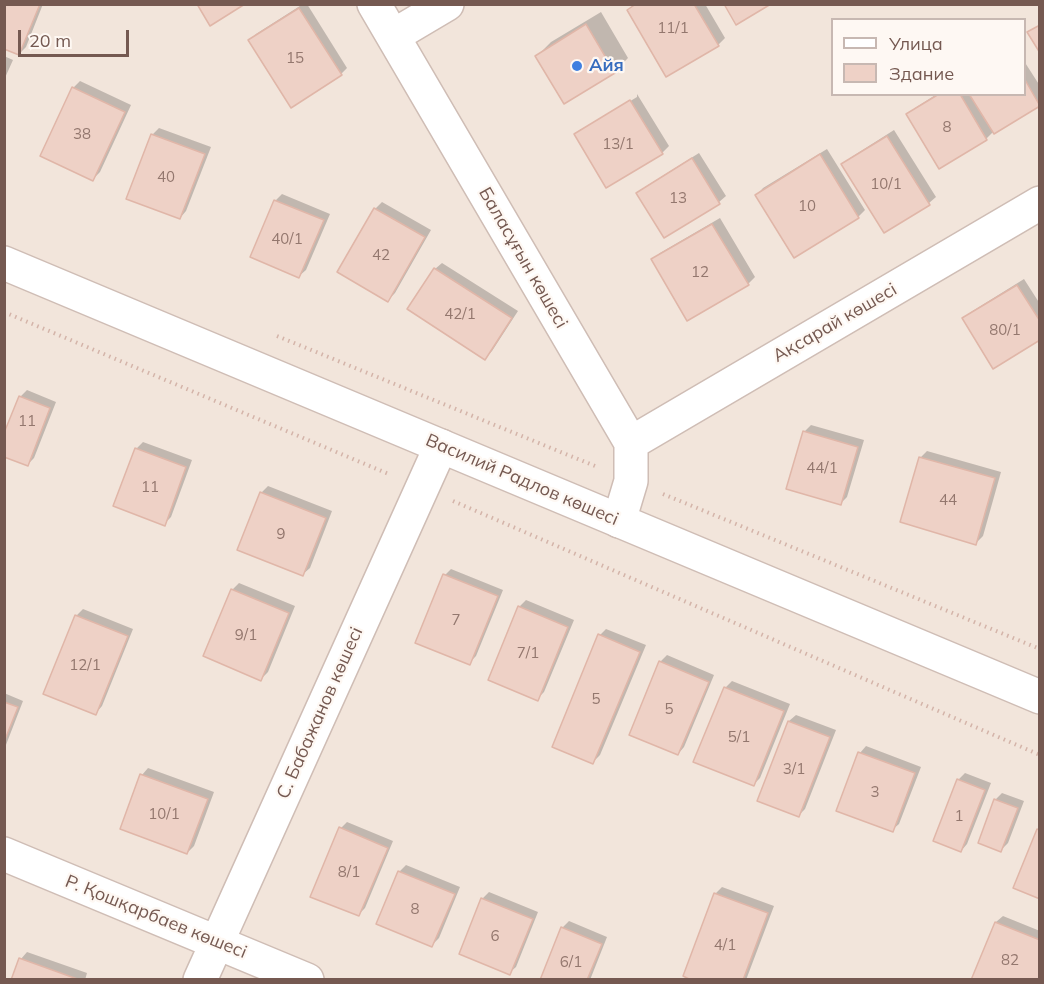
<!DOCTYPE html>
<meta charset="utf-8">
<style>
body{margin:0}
#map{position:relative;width:1044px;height:984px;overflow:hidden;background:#fbf3ed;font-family:Mulish,sans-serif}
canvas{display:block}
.frame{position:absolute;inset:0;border:6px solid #755951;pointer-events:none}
.legend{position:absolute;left:831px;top:18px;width:195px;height:78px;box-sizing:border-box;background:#fef8f3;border:2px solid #c7b8b2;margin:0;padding:8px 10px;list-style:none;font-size:18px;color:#755951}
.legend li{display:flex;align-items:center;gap:12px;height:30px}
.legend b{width:30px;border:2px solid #c7b8b2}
.scale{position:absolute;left:18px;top:30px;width:111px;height:27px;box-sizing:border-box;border:3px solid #755951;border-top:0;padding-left:8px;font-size:18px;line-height:21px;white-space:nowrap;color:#755951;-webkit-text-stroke:4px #fef8f3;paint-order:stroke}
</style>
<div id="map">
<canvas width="1044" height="984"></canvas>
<div class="frame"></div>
<ul class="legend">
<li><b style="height:8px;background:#fff"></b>Улица</li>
<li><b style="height:16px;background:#eed1c6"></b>Здание</li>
</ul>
<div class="scale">20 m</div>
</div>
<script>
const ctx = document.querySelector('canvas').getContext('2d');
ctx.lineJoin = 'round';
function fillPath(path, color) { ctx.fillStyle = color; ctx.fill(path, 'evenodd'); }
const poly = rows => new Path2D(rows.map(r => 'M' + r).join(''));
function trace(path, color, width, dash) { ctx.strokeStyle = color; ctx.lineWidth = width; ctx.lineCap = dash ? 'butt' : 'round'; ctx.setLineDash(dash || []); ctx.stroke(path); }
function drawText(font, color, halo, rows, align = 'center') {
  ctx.font = font + ' Mulish,sans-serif'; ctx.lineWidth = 4.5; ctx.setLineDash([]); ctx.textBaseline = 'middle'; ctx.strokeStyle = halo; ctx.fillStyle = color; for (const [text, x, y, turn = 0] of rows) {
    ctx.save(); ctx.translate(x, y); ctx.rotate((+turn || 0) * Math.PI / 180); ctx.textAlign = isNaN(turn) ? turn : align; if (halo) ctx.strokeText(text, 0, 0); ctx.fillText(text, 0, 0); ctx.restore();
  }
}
const residential = poly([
 [5,5,1039,5,1039,979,5,979],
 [832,20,1024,20,1024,94,832,94]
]);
const shadow = poly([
 [4,4,43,4,26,47,19,54],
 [303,4,307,4,347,68,341,74,250,41,256,34],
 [634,4,705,4,725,38,718,45,628,10],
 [601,12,628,58,615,71,565,102,537,56,551,42],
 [4,56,13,60,4,80],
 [1024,61,1040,86,1040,104,994,131,986,139,908,114,915,108,937,94,1024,94],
 [80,81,131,105,100,172,93,179,73,88],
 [637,94,669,146,662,153,575,134,581,129,581,131,637,97],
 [159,128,211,147,186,211,180,218,152,135],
 [894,130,936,197,929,203,885,231,843,164,850,158],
 [827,149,865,210,858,217,795,256,757,195,763,188],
 [699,153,726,196,719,202,665,236,638,193,645,187],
 [282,194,330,214,306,270,299,276,252,256,276,200],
 [382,202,431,230,395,293,388,300,375,209],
 [720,218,755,277,748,284,653,260,660,253],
 [442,263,518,311,492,351,485,358,435,269],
 [1024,279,1040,304,1040,338,964,319,971,312],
 [27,390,56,402,34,458,27,465,20,397],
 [811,425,864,440,847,497,841,503,804,432],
 [143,442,192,460,171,517,164,524,115,506,136,449],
 [927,451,1001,472,983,536,976,543,920,458],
 [268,486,332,511,310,568,303,574,261,493],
 [451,569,503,590,476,656,469,663,445,575],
 [239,583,295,606,268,672,261,679,232,590],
 [526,600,574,620,544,692,537,699,490,679,519,607],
 [83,609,133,629,102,706,96,713,76,616],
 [606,629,646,645,600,755,593,762,600,635],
 [667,655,714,675,684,747,678,754,660,662],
 [732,681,790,704,760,778,753,785,725,688],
 [4,693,23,701,4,750],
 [796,715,836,730,805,809,799,815,759,800,789,721],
 [866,746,921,767,899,824,892,830,860,753],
 [148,768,214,792,194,846,187,853,122,828,142,775],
 [965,773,991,783,967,844,961,851,958,780],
 [1002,793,1024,801,1008,843,1001,850,980,842,996,799],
 [347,822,393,841,365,908,358,915,341,828],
 [406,865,460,887,439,938,432,945,378,923,400,871],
 [722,887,774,906,746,980,695,980,715,894],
 [489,892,538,912,516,967,509,973,482,899],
 [1003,916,1040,931,1040,980,973,980,996,922],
 [569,921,607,937,590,980,541,980,562,928],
 [27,952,87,973,85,980,13,980,21,959]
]);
const building = poly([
 [4,4,40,4,19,55,4,49,4,4],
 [197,4,245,4,210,26,197,4],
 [636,4,694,4,719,46,666,77,627,10,636,4],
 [724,4,771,4,736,25,724,4],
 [299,8,342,75,291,108,248,40,299,8],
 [586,24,615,73,564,104,535,56,586,24],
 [1040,25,1040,53,1027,32,1040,25],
 [1024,78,1040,106,994,134,969,94,1024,94,1024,78],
 [72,87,125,112,93,181,40,156,72,87],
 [939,94,960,94,987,140,939,169,906,114,939,94],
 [630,100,663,154,606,188,574,134,630,100],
 [151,134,205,154,180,219,126,199,151,134],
 [887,136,930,205,884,233,841,164,887,136],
 [820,154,859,218,794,258,755,195,820,154],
 [692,158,720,204,664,238,636,193,692,158],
 [274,200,324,220,299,278,250,257,274,200],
 [374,208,425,237,388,302,337,272,374,208],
 [712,224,749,285,687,321,651,259,712,224],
 [434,268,512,318,485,360,407,309,434,268],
 [1017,285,1040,321,1040,340,993,369,962,318,1017,285],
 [19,396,50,408,28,466,4,457,4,433,19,396],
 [803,431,858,447,841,505,786,489,803,431],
 [135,448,186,467,165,526,113,506,135,448],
 [919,457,995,478,976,545,900,522,919,457],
 [260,492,326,518,303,576,237,550,260,492],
 [443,574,498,596,470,665,415,643,443,574],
 [231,589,289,613,261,681,203,656,231,589],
 [518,606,568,627,538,701,488,680,518,606],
 [75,615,128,636,96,715,43,694,75,615],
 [598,634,640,652,593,764,552,747,598,634],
 [659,661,709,682,678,755,629,735,659,661],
 [724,687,784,711,754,786,693,762,724,687],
 [4,702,18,707,4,742,4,702],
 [788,721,830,737,799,817,757,801,788,721],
 [858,752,915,773,893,832,836,811,858,752],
 [140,774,208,799,187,854,120,829,140,774],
 [957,779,985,790,961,852,933,841,957,779],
 [994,799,1018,808,1001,852,978,843,994,799],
 [339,827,388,848,359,916,310,897,339,827],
 [1037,829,1040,830,1040,899,1013,888,1037,829],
 [398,871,455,894,432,947,376,924,398,871],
 [714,893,768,913,743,980,691,980,683,976,714,893],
 [481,898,533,919,510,975,459,954,481,898],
 [995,922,1040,940,1040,980,971,980,995,922],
 [561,927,602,944,587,980,540,980,561,927],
 [19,958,80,980,11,980,19,958]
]);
const path = poly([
 [4,312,391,475],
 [277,336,595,466],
 [663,494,1040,649],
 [453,501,1040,755]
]);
const minor = poly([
 [374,4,631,443,631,481,619,521],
 [393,36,447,4],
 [631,443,1040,203],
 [4,854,307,980],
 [200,980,441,446]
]);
const tertiary = poly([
 [4,263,1040,697]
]);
const markers = [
 [577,66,6,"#3f7fe0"]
];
const numberNames = [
 ["11/1",673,28],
 ["15",295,58],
 ["8",947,127],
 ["38",82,134],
 ["13/1",618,144],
 ["40",166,177],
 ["10/1",886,184],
 ["13",678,198],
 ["10",807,206],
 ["40/1",287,239],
 ["42",381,255],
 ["12",700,272],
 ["42/1",460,314],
 ["80/1",1005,330],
 ["11",27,421],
 ["44/1",822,468],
 ["11",150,487],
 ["44",948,500],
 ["9",281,534],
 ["7",456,620],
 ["9/1",246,635],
 ["7/1",528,653],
 ["12/1",85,665],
 ["5",596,699],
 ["5",669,709],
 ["5/1",739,737],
 ["3/1",794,769],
 ["3",875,792],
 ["10/1",164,814],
 ["1",959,816],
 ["8/1",349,872],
 ["8",415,909],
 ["6",495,936],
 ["4/1",725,945],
 ["82",1010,960],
 ["6/1",571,962]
];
const shopNames = [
 ["Айя",589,66]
];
const streetNames = [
 ["Баласұғын көшесі",523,258,60],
 ["Ақсарай көшесі",835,323,-30],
 ["Василий Радлов көшесі",522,480,23],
 ["С. Бабажанов көшесі",320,713,-66],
 ["Р. Қошқарбаев көшесі",156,917,22]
];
fillPath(residential, '#f2e5db');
fillPath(shadow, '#0003');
fillPath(building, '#eed1c6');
trace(building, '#e0b6a8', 1.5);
trace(minor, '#cfbdb5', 36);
trace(tertiary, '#cfbdb5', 36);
trace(path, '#d4b4a9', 4, [1.5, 4.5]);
trace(minor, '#fff', 33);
trace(tertiary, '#fff', 33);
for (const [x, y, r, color] of markers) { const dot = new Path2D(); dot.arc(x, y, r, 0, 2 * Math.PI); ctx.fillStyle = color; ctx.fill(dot); trace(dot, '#fef8f3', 2); }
drawText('15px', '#93776e', null, numberNames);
drawText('bold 18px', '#366cbe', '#fef8f3', shopNames, 'left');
drawText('18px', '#755951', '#fef8f3', streetNames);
</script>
